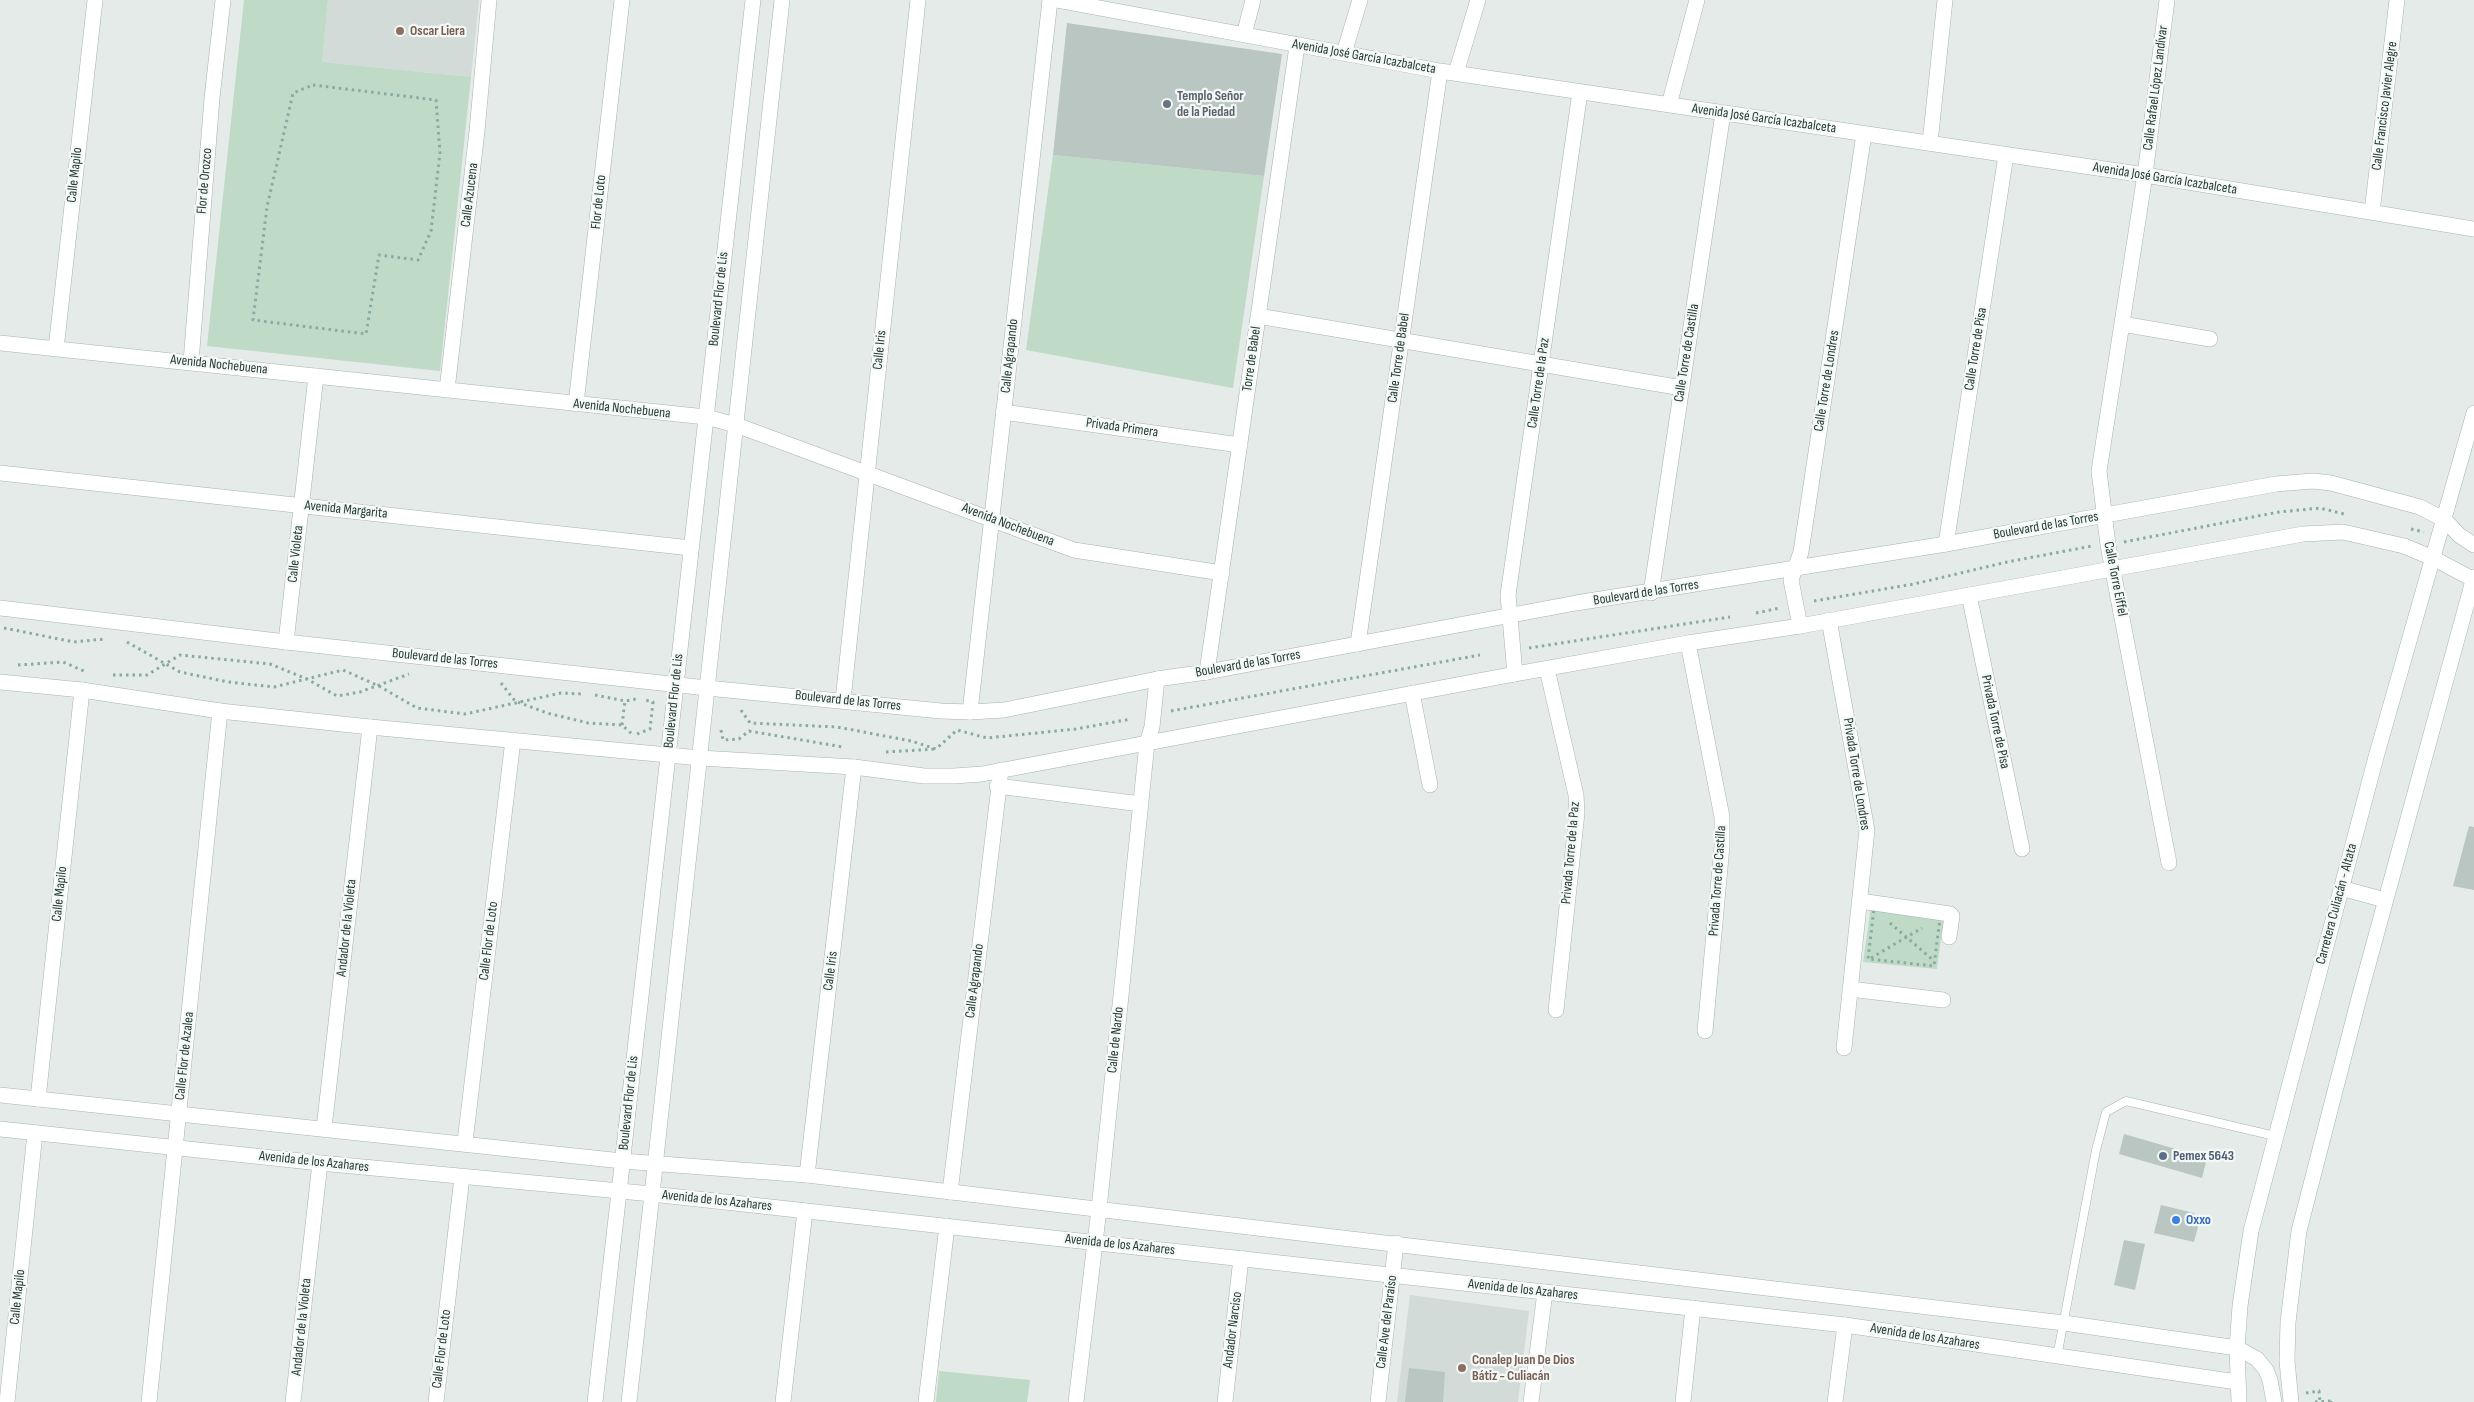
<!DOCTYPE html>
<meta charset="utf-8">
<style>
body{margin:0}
canvas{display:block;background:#e4ebe8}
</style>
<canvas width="2474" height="1402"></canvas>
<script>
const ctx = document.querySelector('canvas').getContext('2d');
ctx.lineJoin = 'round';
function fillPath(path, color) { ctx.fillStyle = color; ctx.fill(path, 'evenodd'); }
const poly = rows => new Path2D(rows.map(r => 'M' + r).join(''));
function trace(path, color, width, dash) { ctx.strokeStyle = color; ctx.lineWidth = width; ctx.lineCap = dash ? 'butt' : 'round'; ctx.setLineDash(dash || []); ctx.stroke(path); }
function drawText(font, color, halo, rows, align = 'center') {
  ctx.font = font + ' "Sofia Sans Condensed",sans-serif'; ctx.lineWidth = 4.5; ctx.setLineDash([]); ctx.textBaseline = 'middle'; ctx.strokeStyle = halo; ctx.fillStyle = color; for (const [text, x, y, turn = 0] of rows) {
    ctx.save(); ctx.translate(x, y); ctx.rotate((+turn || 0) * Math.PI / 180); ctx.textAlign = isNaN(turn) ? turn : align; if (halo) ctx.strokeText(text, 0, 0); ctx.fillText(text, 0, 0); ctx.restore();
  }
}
const built = poly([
 [328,0,479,0,471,77,322,62],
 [1410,1295,1529,1311,1518,1402,1397,1402]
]);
const green = poly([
 [244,0,328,0,322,62,471,77,440,371,207,346],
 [1053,155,1264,176,1233,388,1026,350],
 [1871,907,1944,915,1937,969,1863,962],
 [939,1371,1030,1380,1027,1402,936,1402]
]);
const building = poly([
 [1067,23,1282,54,1264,176,1053,155],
 [2469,826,2474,827,2474,890,2453,886],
 [2124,1134,2207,1158,2202,1178,2119,1154],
 [2161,1205,2194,1213,2198,1227,2194,1242,2154,1233],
 [2124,1240,2145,1244,2135,1290,2114,1285],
 [1409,1368,1445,1372,1443,1402,1405,1402]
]);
const path = poly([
 [313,85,436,100,440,153,431,231,418,260,379,255,366,334,253,320,267,207,293,93,313,85],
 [2411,529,2424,532],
 [2124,542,2279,512,2320,508,2344,514],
 [1814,601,1914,584,2007,562,2092,546],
 [1756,613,1780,608],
 [4,628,74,642,104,639],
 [127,642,180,672,228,682,274,687,343,670,379,686,417,708,465,714,561,693,582,694],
 [1529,648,1730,617],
 [18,665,63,662,84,671],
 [113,675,147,675,180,655,270,664,307,679,337,696,360,692,409,674],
 [501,683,515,701,547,713,588,723,622,725,632,734],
 [595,695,625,701,636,699],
 [741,710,750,723,837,727,911,741,936,749,957,730,987,738,1076,729,1131,719],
 [1171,711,1480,655],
 [622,725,625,701],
 [721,730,723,740,739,739,749,731,843,747],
 [637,734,650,729,653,702,645,700],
 [886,752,936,749],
 [1874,909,1940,918,1934,966,1868,959,1874,909],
 [1890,923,1934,961],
 [1871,958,1922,928],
 [2306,1393,2319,1391,2320,1402],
 [2331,1401,2331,1402]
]);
const service = poly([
 [2057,1357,2096,1150,2106,1112,2126,1101,2275,1136]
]);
const minor = poly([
 [1056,0,1440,71,2145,175,2474,229],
 [2167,0,2145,175,2099,471,2108,545,2169,863],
 [1244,35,1253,0],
 [1344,53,1360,0],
 [1456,73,1478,0],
 [1669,105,1697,0],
 [1930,143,1945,0],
 [2372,212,2397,0],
 [1258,316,1682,388],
 [2122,324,2210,339],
 [0,343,706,417,736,425,1074,550,1222,573],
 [56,349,95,0],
 [191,362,212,98,223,0],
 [447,390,477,131,489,0],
 [576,404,622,0],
 [1003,412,1240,445],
 [0,473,691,548],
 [1946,544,2006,155],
 [1651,593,1723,113],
 [1969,595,2022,849],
 [1829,620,1867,830,1844,1048],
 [1800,626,1791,580,1801,552,1864,134],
 [286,642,316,376],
 [1688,643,1722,817,1722,846,1705,1031],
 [1358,644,1440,71],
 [1547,669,1576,795,1577,813,1556,1010],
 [1207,672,1297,46],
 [1515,674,1508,595,1580,92],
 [1412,693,1430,785],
 [843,700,918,0],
 [970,712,1050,0],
 [997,786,1141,804],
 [1860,901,1950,914,1952,916,1949,937],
 [1850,989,1943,1000],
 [38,1099,82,690],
 [324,1128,370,727],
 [465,1142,513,740],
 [807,1175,854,767],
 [950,1192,1001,770],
 [7,1402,35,1133],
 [149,1402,220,711],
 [293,1402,320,1163],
 [436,1402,462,1177],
 [595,1402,619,1192],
 [629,1402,652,1194],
 [783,1402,805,1211],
 [926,1402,947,1226],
 [1076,1402,1099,1209,1147,743,1152,727,1157,679],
 [1225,1402,1241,1258],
 [1378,1402,1396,1243],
 [1531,1402,1545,1292],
 [1683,1402,1693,1308],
 [1835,1402,1845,1325]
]);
const tertiary = poly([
 [0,608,286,642,707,688,941,711,970,712,1004,710,1157,679,1207,672,1576,603,1946,544,2276,484,2313,481,2331,483,2420,507,2445,520,2459,535,2474,545],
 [0,682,82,690,220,711,370,727,700,758,854,767,924,776,954,776,982,774,1515,674,1688,643,1800,626,2303,534,2343,532,2404,546,2433,558,2474,580],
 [0,1095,622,1161,807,1175,2064,1323,2237,1348],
 [0,1129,320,1163,652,1194,1845,1325,2237,1382],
 [619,1192,753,0],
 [652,1194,782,0]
]);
const secondary = poly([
 [2341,888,2385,900],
 [2237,1348,2257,1359,2266,1370,2270,1380,2274,1402],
 [2239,1402,2237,1348,2240,1306,2251,1231,2376,757,2474,413],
 [2291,1402,2287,1361,2288,1322,2299,1231,2359,998,2474,577]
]);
const pathBridge = poly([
 [2315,1402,2331,1401]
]);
const markers = [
 [400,31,5,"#8d6e63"],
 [1167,104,5,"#6b7280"],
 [2163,1156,5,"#5c6f8a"],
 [2176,1220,5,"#3f7fe0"],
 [1462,1368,5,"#8d6e63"]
];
const educationNames = [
 ["Oscar Liera",410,31],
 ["Conalep Juan De Dios",1472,1360],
 ["Bátiz - Culiacán",1472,1376]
];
const streetNames = [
 ["Avenida José García Icazbalceta",1364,57,10],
 ["Calle Rafael López Landívar",2156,88,-83],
 ["Calle Francisco Javier Alegre",2385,106,-83],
 ["Avenida José García Icazbalceta",1764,119,8],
 ["Calle Mapilo",75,175,-84],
 ["Avenida José García Icazbalceta",2165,179,9],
 ["Flor de Orozco",205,181,-85],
 ["Calle Azucena",470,195,-83],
 ["Flor de Loto",599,202,-84],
 ["Boulevard Flor de Lis",719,299,-84],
 ["Calle Torre de Pisa",1976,349,-81],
 ["Calle Iris",880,350,-84],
 ["Calle Torre de Castilla",1687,353,-81],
 ["Calle Agrapando",1010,356,-84],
 ["Calle Torre de Babel",1399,358,-82],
 ["Torre de Babel",1252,359,-82],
 ["Avenida Nochebuena",219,365,6],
 ["Calle Torre de Londres",1827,381,-81],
 ["Calle Torre de la Paz",1539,383,-82],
 ["Avenida Nochebuena",622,409,6],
 ["Privada Primera",1122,428,8],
 ["Avenida Margarita",346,510,6],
 ["Avenida Nochebuena",1008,525,21],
 ["Boulevard de las Torres",2046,526,-10],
 ["Calle Violeta",296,554,-84],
 ["Calle Torre Eiffel",2115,579,79],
 ["Boulevard de las Torres",1646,593,-9],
 ["Boulevard de las Torres",445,659,6],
 ["Boulevard de las Torres",1248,664,-10],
 ["Boulevard Flor de Lis",674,701,-84],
 ["Boulevard de las Torres",848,701,6],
 ["Privada Torre de Pisa",1995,722,78],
 ["Privada Torre de Londres",1856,774,81],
 ["Privada Torre de la Paz",1571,853,-85],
 ["Privada Torre de Castilla",1718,881,-86],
 ["Calle Mapilo",60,894,-84],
 ["Carretera Culiacán - Altata",2337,904,-75],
 ["Andador de la Violeta",347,928,-84],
 ["Calle Flor de Loto",489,941,-83],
 ["Calle Iris",831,971,-83],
 ["Calle Agrapando",975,981,-83],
 ["Calle de Nardo",1116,1040,-84],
 ["Calle Flor de Azalea",185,1056,-84],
 ["Boulevard Flor de Lis",629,1103,-84],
 ["Avenida de los Azahares",314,1162,6],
 ["Avenida de los Azahares",717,1201,6],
 ["Avenida de los Azahares",1120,1245,6],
 ["Avenida de los Azahares",1523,1290,6],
 ["Calle Mapilo",18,1297,-84],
 ["Calle Ave del Paraíso",1387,1322,-83],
 ["Andador de la Violeta",302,1327,-84],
 ["Andador Narciso",1233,1330,-83],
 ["Avenida de los Azahares",1925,1337,9],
 ["Calle Flor de Loto",442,1349,-83]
];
const worshipNames = [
 ["Templo Señor",1177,96],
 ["de la Piedad",1177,112]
];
const serviceNames = [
 ["Pemex 5643",2173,1156]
];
const shopNames = [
 ["Oxxo",2186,1220]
];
fillPath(built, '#d2dbd7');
fillPath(green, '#bfdac7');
fillPath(building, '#b9c6c1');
trace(service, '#a7b3af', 9);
trace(minor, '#a7b3af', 16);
trace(tertiary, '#a7b3af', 16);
trace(secondary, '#a3b6b0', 16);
trace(path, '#88aba1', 3, [2.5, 4]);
trace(service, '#fff', 8);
trace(minor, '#fff', 15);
trace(tertiary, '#fff', 15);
trace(secondary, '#fff', 15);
trace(pathBridge, '#88aba1', 3, [2.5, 4]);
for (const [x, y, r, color] of markers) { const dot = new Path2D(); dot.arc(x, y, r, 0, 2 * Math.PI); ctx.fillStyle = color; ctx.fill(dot); trace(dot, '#f4f8f6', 2); }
drawText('bold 14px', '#785e54', '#f4f8f6', educationNames, 'left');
drawText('14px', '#253b35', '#f4f8f6', streetNames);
drawText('bold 14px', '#5b616d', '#f4f8f6', worshipNames, 'left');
drawText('bold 14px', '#4e5e75', '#f4f8f6', serviceNames, 'left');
drawText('bold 14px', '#366cbe', '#f4f8f6', shopNames, 'left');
</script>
